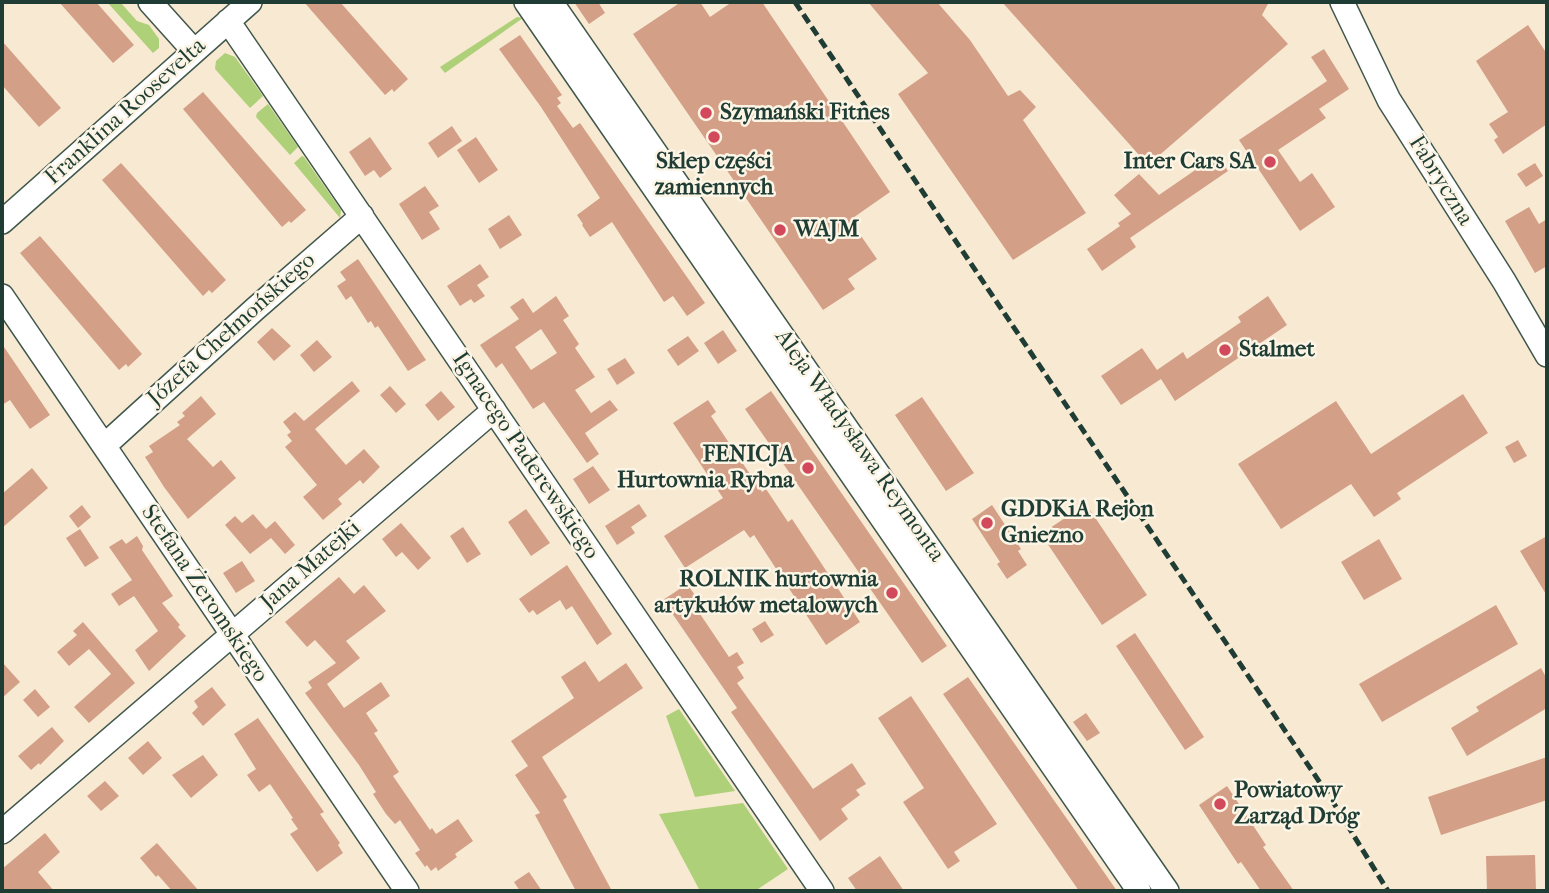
<!DOCTYPE html>
<meta charset="utf-8">
<style>
body{margin:0}
#map{position:relative;width:1549px;height:893px;overflow:hidden;background:#f8e9d2;font-family:"IM FELL French Canon",serif}
canvas{display:block}
.frame{position:absolute;inset:0;border:4px solid #1f3d34;pointer-events:none}
</style>
<div id="map">
<canvas width="1549" height="893"></canvas>
<div class="frame"></div>
</div>
<script>
const ctx = document.querySelector('canvas').getContext('2d');
ctx.lineJoin = 'round';
function fillPath(path, color) { ctx.fillStyle = color; ctx.fill(path, 'evenodd'); }
const poly = rows => new Path2D(rows.map(r => 'M' + r).join(''));
function trace(path, color, width, dash) { ctx.strokeStyle = color; ctx.lineWidth = width; ctx.lineCap = dash ? 'butt' : 'round'; ctx.setLineDash(dash || []); ctx.stroke(path); }
function drawText(font, color, halo, rows, align = 'center') {
  ctx.font = font + ' "IM FELL French Canon",serif'; ctx.lineWidth = 5; ctx.setLineDash([]); ctx.textBaseline = 'middle'; ctx.strokeStyle = halo; ctx.fillStyle = color; for (const [text, x, y, turn = 0] of rows) {
    ctx.save(); ctx.translate(x, y); ctx.rotate((+turn || 0) * Math.PI / 180); ctx.textAlign = isNaN(turn) ? turn : align; if (halo) ctx.strokeText(text, 0, 0); ctx.fillText(text, 0, 0); ctx.restore();
  }
}
const green = poly([
 [107,2,120,2,137,21,149,25,159,39,159,48,153,53],
 [517,17,523,18,445,73,440,67],
 [225,53,235,57,263,96,250,108,215,69,216,61],
 [268,104,298,147,290,155,256,117,257,113],
 [302,156,304,157,341,210,340,218,294,163],
 [679,709,735,791,695,797,666,716],
 [743,803,788,869,755,891,700,891,659,814]
]);
const building = poly([
 [59,2,96,2,134,45,113,63],
 [304,2,340,2,408,79,394,92,392,89,385,95],
 [574,2,598,2,605,13,589,24],
 [681,2,700,2,710,17,732,2,762,2,890,192,850,220,877,259,848,279,855,289,823,310,633,34],
 [868,2,937,2,970,40,1008,96,1020,90,1036,107,1023,120,1086,213,1013,260,898,94,928,73],
 [1002,2,1269,2,1262,15,1288,44,1148,165],
 [1528,25,1547,54,1547,124,1503,154,1494,140,1498,137,1489,124,1508,112,1476,61],
 [520,35,562,95,557,98,561,103,557,106,573,128,580,123,705,303,687,316,673,296,664,302,612,222,590,237,582,225,583,224,577,215,600,198,541,107,499,49],
 [2,41,61,108,39,127,2,85],
 [1324,49,1349,89,1319,109,1326,118,1278,150,1300,182,1312,173,1335,207,1300,231,1239,140,1327,81,1311,57],
 [203,92,306,210,291,223,289,221,282,227,183,109],
 [452,126,462,141,438,158,428,143],
 [370,137,392,169,380,178,374,170,365,176,349,152],
 [476,137,498,170,479,183,457,150],
 [1217,155,1228,171,1130,238,1136,247,1102,271,1087,249,1120,226,1118,223,1131,214,1114,195,1139,174,1159,195],
 [121,163,226,280,212,293,209,290,203,296,102,180],
 [1535,163,1543,176,1526,187,1517,174],
 [425,186,439,206,429,212,440,229,422,240,399,204],
 [1529,207,1539,224,1547,219,1547,266,1535,273,1505,221],
 [509,215,522,235,500,249,488,229],
 [40,236,142,354,128,367,126,364,119,370,20,253],
 [358,259,426,360,408,371,378,326,375,328,371,321,368,323,351,296,346,300,337,286,346,280,340,272],
 [480,264,489,277,477,285,485,296,474,303,471,299,460,306,447,286],
 [556,296,569,316,563,320,579,344,575,348,595,377,575,390,591,413,610,400,618,410,585,433,599,454,587,463,544,402,533,409,502,363,496,368,480,345,519,319,510,307,523,298,533,313],
 [541,329,557,353,531,370,515,347],
 [1268,296,1287,325,1175,401,1161,379,1121,405,1101,376,1142,348,1157,370,1183,352,1187,359,1241,322,1238,317],
 [272,328,291,346,274,361,257,342],
 [723,330,737,351,718,364,704,343],
 [688,336,699,351,678,366,667,350],
 [317,340,332,357,314,372,300,355],
 [2,344,50,415,30,429,10,400,2,405],
 [625,358,635,373,617,385,607,369],
 [352,381,360,391,315,429,346,465,364,449,380,467,363,484,360,480,338,499,342,504,323,520,303,497,317,485,285,447,292,441,287,435,291,432,283,422,295,412,304,421],
 [390,386,406,404,396,413,380,395],
 [441,391,455,407,438,421,425,405],
 [771,391,947,646,922,663,745,409],
 [1463,394,1488,433,1397,493,1401,499,1374,517,1351,484,1281,529,1238,464,1336,401,1371,454],
 [201,396,216,414,187,439,213,467,221,460,236,478,188,519,164,487,145,457,153,452,149,446,180,425,177,422,185,416,182,413],
 [922,397,974,473,946,491,895,415],
 [708,400,716,412,711,416,762,492,766,489,788,522,792,519,860,622,826,645,754,535,750,538,744,530,685,568,664,536,723,498,673,423],
 [1518,440,1527,456,1514,463,1505,447],
 [593,466,610,490,589,504,573,479],
 [32,468,48,488,2,528,2,494],
 [639,504,647,516,631,527,635,533,617,545,605,526],
 [1086,504,1147,595,1102,625,1041,534],
 [82,505,91,517,78,528,69,516],
 [992,505,1021,549,1018,551,1027,565,1007,579,997,564,1000,562,972,519],
 [526,509,550,543,531,556,508,522],
 [253,514,266,529,275,521,295,545,285,554,271,538,250,554,225,525,235,516,242,523],
 [401,523,431,558,418,570,402,552,396,557,382,539],
 [463,527,481,554,467,563,450,536],
 [80,529,99,558,85,567,66,538],
 [137,536,143,546,142,550,173,596,162,603,180,625,178,627,186,636,149,671,135,650,158,631,134,596,119,606,111,594,132,580,109,547,122,539,126,544],
 [1547,536,1547,596,1520,551],
 [1379,539,1402,579,1364,600,1341,562],
 [242,561,255,581,236,593,223,573],
 [567,565,612,634,597,645,572,606,566,610,560,600,537,615,533,610,529,613,519,599],
 [339,577,354,594,364,585,386,611,346,641,360,658,327,684,344,708,381,682,390,696,366,713,378,731,374,733,399,772,393,776,430,830,432,828,436,834,458,819,473,841,455,854,457,857,438,871,436,867,431,871,427,865,425,867,415,853,420,850,400,820,395,824,386,814,373,794,376,792,359,765,305,693,312,688,308,682,336,663,315,640,307,647,285,622],
 [687,584,697,598,692,602,729,657,737,652,744,663,737,667,744,678,737,683,813,789,852,763,866,784,856,790,860,795,841,809,848,819,820,841,731,712,737,708,663,600],
 [1496,605,1518,644,1382,722,1359,684],
 [765,621,774,635,761,643,752,629],
 [83,622,135,683,89,723,74,707,111,674,89,649,69,666,57,652,77,635,73,631],
 [1135,633,1204,737,1185,750,1116,646],
 [585,661,599,682,626,663,643,688,542,757,567,797,563,800,612,891,576,891,535,815,540,813,515,775,528,766,511,741,574,698,561,677],
 [2,662,20,682,2,698],
 [1541,668,1547,679,1547,708,1467,756,1451,728,1479,711,1476,707],
 [968,677,1074,829,1117,891,1079,891,943,694],
 [212,687,226,705,203,726,192,713,198,707,194,701],
 [35,689,50,707,38,717,23,700],
 [911,696,997,824,954,852,960,861,948,869,903,802,924,788,878,718],
 [1086,713,1100,733,1087,741,1073,722],
 [258,718,324,812,320,814,340,843,338,845,343,853,317,872,290,834,298,829,291,819,293,818,270,784,259,792,247,775,256,769,234,734],
 [52,727,64,741,40,765,39,763,31,770,18,756],
 [148,741,162,758,143,775,128,758],
 [203,755,218,775,191,798,172,775],
 [1547,757,1547,800,1441,835,1428,797],
 [105,781,119,796,101,811,87,796],
 [1227,786,1266,845,1263,847,1294,891,1261,891,1241,862,1238,864,1199,805],
 [45,833,60,852,38,872,54,891,6,891,2,886,2,869],
 [157,843,199,891,172,891,158,875,156,877,140,858],
 [1535,855,1536,891,1487,891,1486,856],
 [880,856,904,891,857,891,848,878],
 [529,872,542,891,520,891,514,882]
]);
const minor = poly([
 [150,2,194,51],
 [526,2,1139,891],
 [551,2,1167,891],
 [1342,2,1389,100,1504,281,1547,355],
 [228,21,822,891],
 [2,222,250,2],
 [2,296,407,891],
 [104,446,255,309,362,216],
 [2,832,494,410]
]);
const rail = poly([
 [795,2,1333,802,1388,891]
]);
const markers = [
 [706,113,7,"#d1495b"],
 [714,137,7,"#d1495b"],
 [1270,162,7,"#d1495b"],
 [780,230,7,"#d1495b"],
 [1225,350,7,"#d1495b"],
 [808,468,7,"#d1495b"],
 [987,523,7,"#d1495b"],
 [892,593,7,"#d1495b"],
 [1220,804,7,"#d1495b"]
];
const streetNames = [
 ["Franklina Roosevelta",126,112,-42],
 ["Fabryczna",1440,181,58],
 ["Józefa Chełmońskiego",232,330,-42],
 ["Aleja Władysława Reymonta",859,446,55],
 ["Ignacego Paderewskiego",525,456,56],
 ["Jana Matejki",311,566,-41],
 ["Stefana Żeromskiego",204,594,56]
];
const poiNames = [
 ["Szymański Fitnes",720,113],
 ["Sklep części",714,162,"center"],
 ["zamiennych",714,188,"center"],
 ["Inter Cars SA",1256,162,"right"],
 ["WAJM",794,230],
 ["Stalmet",1239,350],
 ["FENICJA",794,455,"right"],
 ["Hurtownia Rybna",794,481,"right"],
 ["GDDKiA Rejon",1001,510],
 ["Gniezno",1001,536],
 ["ROLNIK hurtownia",878,580,"right"],
 ["artykułów metalowych",878,606,"right"],
 ["Powiatowy",1234,791],
 ["Zarząd Dróg",1234,817]
];
fillPath(green, '#aed078');
fillPath(building, '#d49f87');
trace(minor, '#40574c', 26);
trace(minor, '#fff', 23);
trace(rail, '#1f3d34', 5, [10, 5]);
for (const [x, y, r, color] of markers) { const dot = new Path2D(); dot.arc(x, y, r, 0, 2 * Math.PI); ctx.fillStyle = color; ctx.fill(dot); trace(dot, '#fcf5e5', 2.5); }
drawText('23px', '#1f3d34', '#fcf5e5', streetNames);
drawText('bold 23px', '#1f3d34', '#fcf5e5', poiNames, 'left');
</script>
